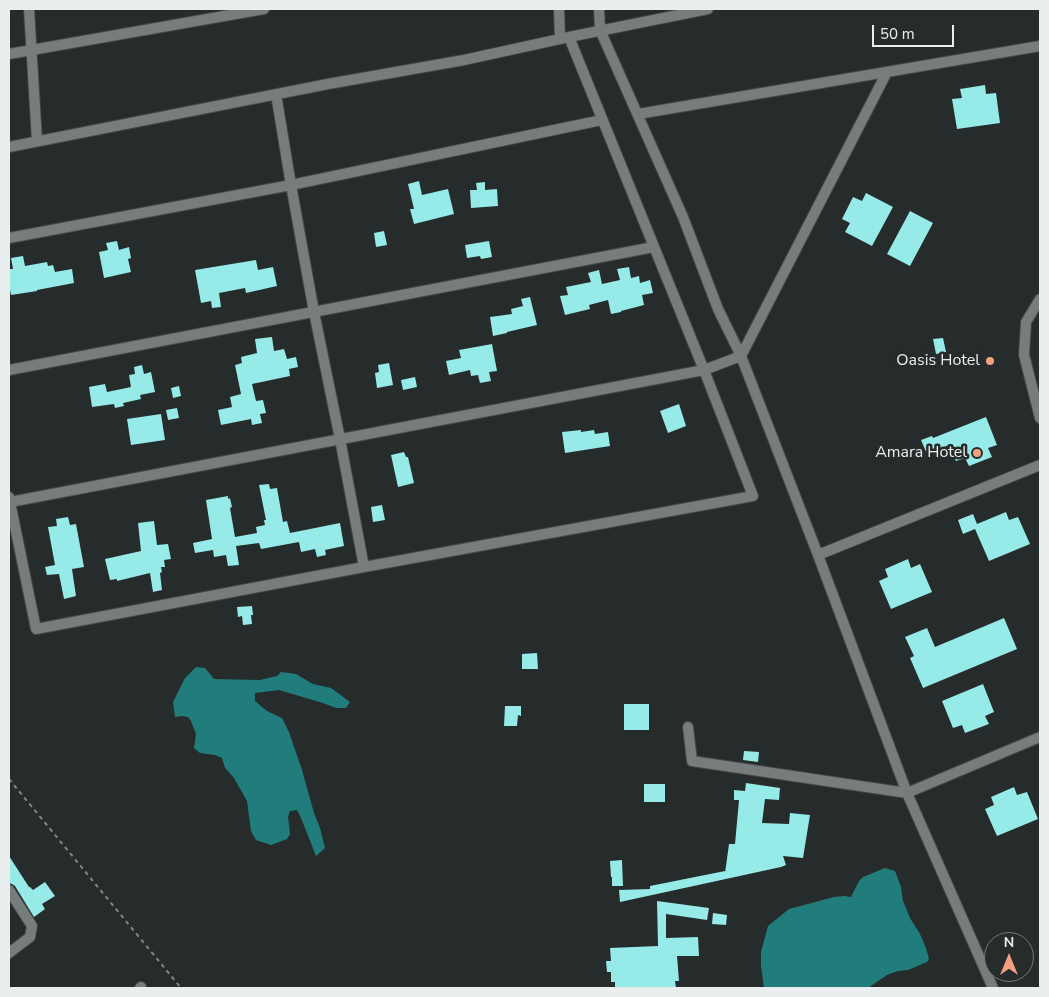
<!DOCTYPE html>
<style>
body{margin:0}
#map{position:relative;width:1049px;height:997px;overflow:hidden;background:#262b2b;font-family:"Nunito Sans",sans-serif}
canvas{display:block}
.frame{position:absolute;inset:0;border:10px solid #ebeeee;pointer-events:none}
.north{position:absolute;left:984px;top:932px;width:50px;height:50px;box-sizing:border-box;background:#262b2b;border:1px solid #757979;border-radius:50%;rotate:0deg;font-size:14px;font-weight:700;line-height:20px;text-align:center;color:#ebeeee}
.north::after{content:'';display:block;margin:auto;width:18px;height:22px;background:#f2a07f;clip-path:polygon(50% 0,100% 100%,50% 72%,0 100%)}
.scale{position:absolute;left:872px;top:25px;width:82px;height:22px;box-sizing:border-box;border:2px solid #ebeeee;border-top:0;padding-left:6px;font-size:15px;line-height:18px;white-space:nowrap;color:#ebeeee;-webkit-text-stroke:4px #262b2b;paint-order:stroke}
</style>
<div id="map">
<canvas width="1049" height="997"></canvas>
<div class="frame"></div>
<div class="north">N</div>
<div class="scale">50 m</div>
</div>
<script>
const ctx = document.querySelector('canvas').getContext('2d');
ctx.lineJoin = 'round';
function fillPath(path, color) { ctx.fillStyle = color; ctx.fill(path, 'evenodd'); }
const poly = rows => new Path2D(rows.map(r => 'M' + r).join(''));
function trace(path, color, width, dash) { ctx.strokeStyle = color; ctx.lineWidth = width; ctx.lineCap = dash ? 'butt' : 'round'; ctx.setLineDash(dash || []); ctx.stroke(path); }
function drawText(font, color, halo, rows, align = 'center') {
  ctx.font = font + ' "Nunito Sans",sans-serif'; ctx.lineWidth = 5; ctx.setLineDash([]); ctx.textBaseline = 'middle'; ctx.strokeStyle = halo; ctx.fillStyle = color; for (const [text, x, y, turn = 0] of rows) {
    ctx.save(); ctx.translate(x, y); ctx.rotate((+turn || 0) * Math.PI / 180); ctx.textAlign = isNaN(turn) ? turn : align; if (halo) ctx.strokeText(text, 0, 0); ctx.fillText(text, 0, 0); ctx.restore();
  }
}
const water = poly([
 [196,667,205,668,214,679,260,680,277,676,281,672,296,674,313,684,331,688,350,702,346,708,336,708,323,703,279,690,255,693,255,701,267,711,282,718,289,732,302,770,314,813,320,828,325,848,316,856,301,818,297,810,290,811,288,817,290,834,287,839,271,845,256,840,251,831,247,801,234,778,225,768,222,758,215,755,200,753,194,748,196,734,191,721,188,717,182,716,175,717,173,702,185,678],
 [885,868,895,871,901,887,903,901,910,918,920,934,926,948,929,959,927,962,908,970,898,971,887,975,868,988,764,988,761,966,761,952,768,926,789,909,834,897,844,896,851,897,859,881,863,877]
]);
const building = poly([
 [985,85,986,94,996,93,1000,123,957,129,952,99,962,98,960,89],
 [419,181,422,195,448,189,454,214,414,224,410,209,414,209,408,184],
 [485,182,485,190,497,189,498,206,471,208,470,190,477,190,476,183],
 [866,193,893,207,872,246,845,232,850,223,842,219,853,197,862,201],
 [910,211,933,223,910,266,887,254],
 [384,231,387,245,376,247,374,233],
 [117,241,119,250,129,247,131,258,128,259,131,272,104,278,99,252,108,250,106,243],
 [489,241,492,257,481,259,480,256,467,258,465,245],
 [23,256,25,266,47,262,48,266,53,265,55,272,72,269,74,283,37,290,37,291,11,295,9,284,9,269,13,269,11,258],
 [256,260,258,270,273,267,277,286,246,293,245,288,219,293,221,307,212,308,211,301,201,303,195,270],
 [629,267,631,278,639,276,640,283,650,280,653,293,642,295,644,305,621,311,621,312,611,314,608,300,589,305,590,309,565,315,560,296,568,295,566,287,591,282,588,273,599,270,602,284,620,280,617,269],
 [530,297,537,325,507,332,507,333,493,336,490,317,512,314,511,309,523,306,521,299],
 [272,337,274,351,284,349,287,359,296,357,298,367,289,369,290,376,252,384,256,401,263,400,266,413,260,414,262,423,252,425,251,419,221,425,218,410,232,407,230,397,241,394,235,365,242,363,241,357,257,353,255,339],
 [943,338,946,352,936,354,933,339],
 [492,344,497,371,489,372,491,381,480,383,478,375,471,376,470,370,449,375,446,361,461,358,459,350],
 [389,363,393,385,377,388,375,373,379,372,378,365],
 [142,365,144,374,151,372,155,392,140,395,141,399,123,403,124,406,115,408,114,404,92,407,89,387,105,384,107,392,131,387,129,375,135,374,134,367],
 [415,377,417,387,403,390,401,380],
 [179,386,181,396,173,398,171,388],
 [679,404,686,426,668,433,660,411],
 [177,408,179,418,168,420,166,410],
 [161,414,165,440,131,445,127,419],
 [986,417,997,445,988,448,992,457,969,466,965,458,956,461,949,445,927,454,921,440,932,436,933,438],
 [581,430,581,432,594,430,595,434,608,432,610,446,565,453,562,432],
 [404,452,406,457,408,457,414,483,398,487,391,455],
 [269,484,270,489,277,488,283,522,287,521,290,533,340,523,344,546,325,550,326,555,317,557,315,549,301,552,299,542,261,549,259,543,236,546,239,565,228,566,226,555,214,557,213,550,195,553,193,543,212,539,206,500,228,496,228,499,230,498,232,507,230,508,235,537,257,533,256,527,265,525,264,520,266,520,259,485],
 [382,505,385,520,373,522,371,507],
 [1006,512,1009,520,1018,517,1030,544,989,561,975,529,963,534,958,520,973,514,977,524],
 [68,517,70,525,76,524,84,567,72,569,76,596,64,599,59,574,47,575,45,567,55,565,48,527,57,526,56,519],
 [154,521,157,545,168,544,171,559,164,560,165,567,161,567,162,572,160,573,162,590,153,592,150,573,117,581,117,579,110,580,105,559,141,551,138,523],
 [908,559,911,568,920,564,932,592,891,609,879,581,888,577,885,569],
 [252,606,253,615,251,615,252,624,243,625,242,616,238,617,237,607],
 [1004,618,1017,649,923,688,910,658,914,656,905,637,927,628,935,647],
 [537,653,538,669,522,669,522,654],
 [983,684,994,712,985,716,989,724,965,733,962,725,953,728,942,701],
 [624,704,649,704,649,730,624,730],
 [505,706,521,706,521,716,518,715,517,726,504,726],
 [744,751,759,752,758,762,743,760],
 [746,783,780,788,779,800,765,799,762,823,789,824,790,813,810,815,803,858,783,856,786,865,781,867,620,902,619,890,650,889,650,886,725,871,725,873,729,844,735,844,739,800,734,800,734,790,745,791],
 [644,784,665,784,665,802,644,802],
 [1014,787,1017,795,1027,792,1038,819,997,836,985,809,994,805,991,797],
 [9,856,29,887,30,887,33,890,45,882,55,896,42,904,45,909,34,917,15,886,12,884,9,883],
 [622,860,623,886,612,886,612,877,611,877,610,861],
 [657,901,709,908,707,920,666,914,666,938,698,937,699,956,677,956,679,981,675,981,676,988,615,988,615,982,611,982,611,972,607,972,606,961,611,961,610,948,658,946],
 [713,913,727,915,726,925,712,924]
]);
const path = poly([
 [9,779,181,988]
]);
const minor = poly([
 [29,9,37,141],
 [559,9,560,39],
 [599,9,600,30,683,217,718,309,741,356,818,555,907,793,993,988],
 [9,54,264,9],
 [276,94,291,185,314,312,340,439,364,567],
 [638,114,1040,46],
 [9,147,328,84,464,60,569,37,708,9],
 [9,238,291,185,602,120],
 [1040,299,1026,322,1024,355,1040,418],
 [9,370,654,247],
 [9,497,36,629,364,567,753,496,704,370,569,37],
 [10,502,704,370,741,356,887,72],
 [818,555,1040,465],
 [688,727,692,761,907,793,1040,737],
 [9,890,32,926,30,937,9,953],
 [140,988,141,987]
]);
const markers = [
 [990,361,5,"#f2a07f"],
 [977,453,5,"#f2a07f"]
];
const poiNames = [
 ["Oasis Hotel",980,361],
 ["Amara Hotel",967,453]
];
fillPath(water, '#217d7b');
fillPath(building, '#96eae7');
trace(minor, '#444848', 12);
trace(path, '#818686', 2, [4, 4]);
trace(minor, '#777c7c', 10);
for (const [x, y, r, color] of markers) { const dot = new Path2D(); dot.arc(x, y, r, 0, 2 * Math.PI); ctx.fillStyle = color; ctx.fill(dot); trace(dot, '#262b2b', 2); }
drawText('16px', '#ebeeee', '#262b2b', poiNames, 'right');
</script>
